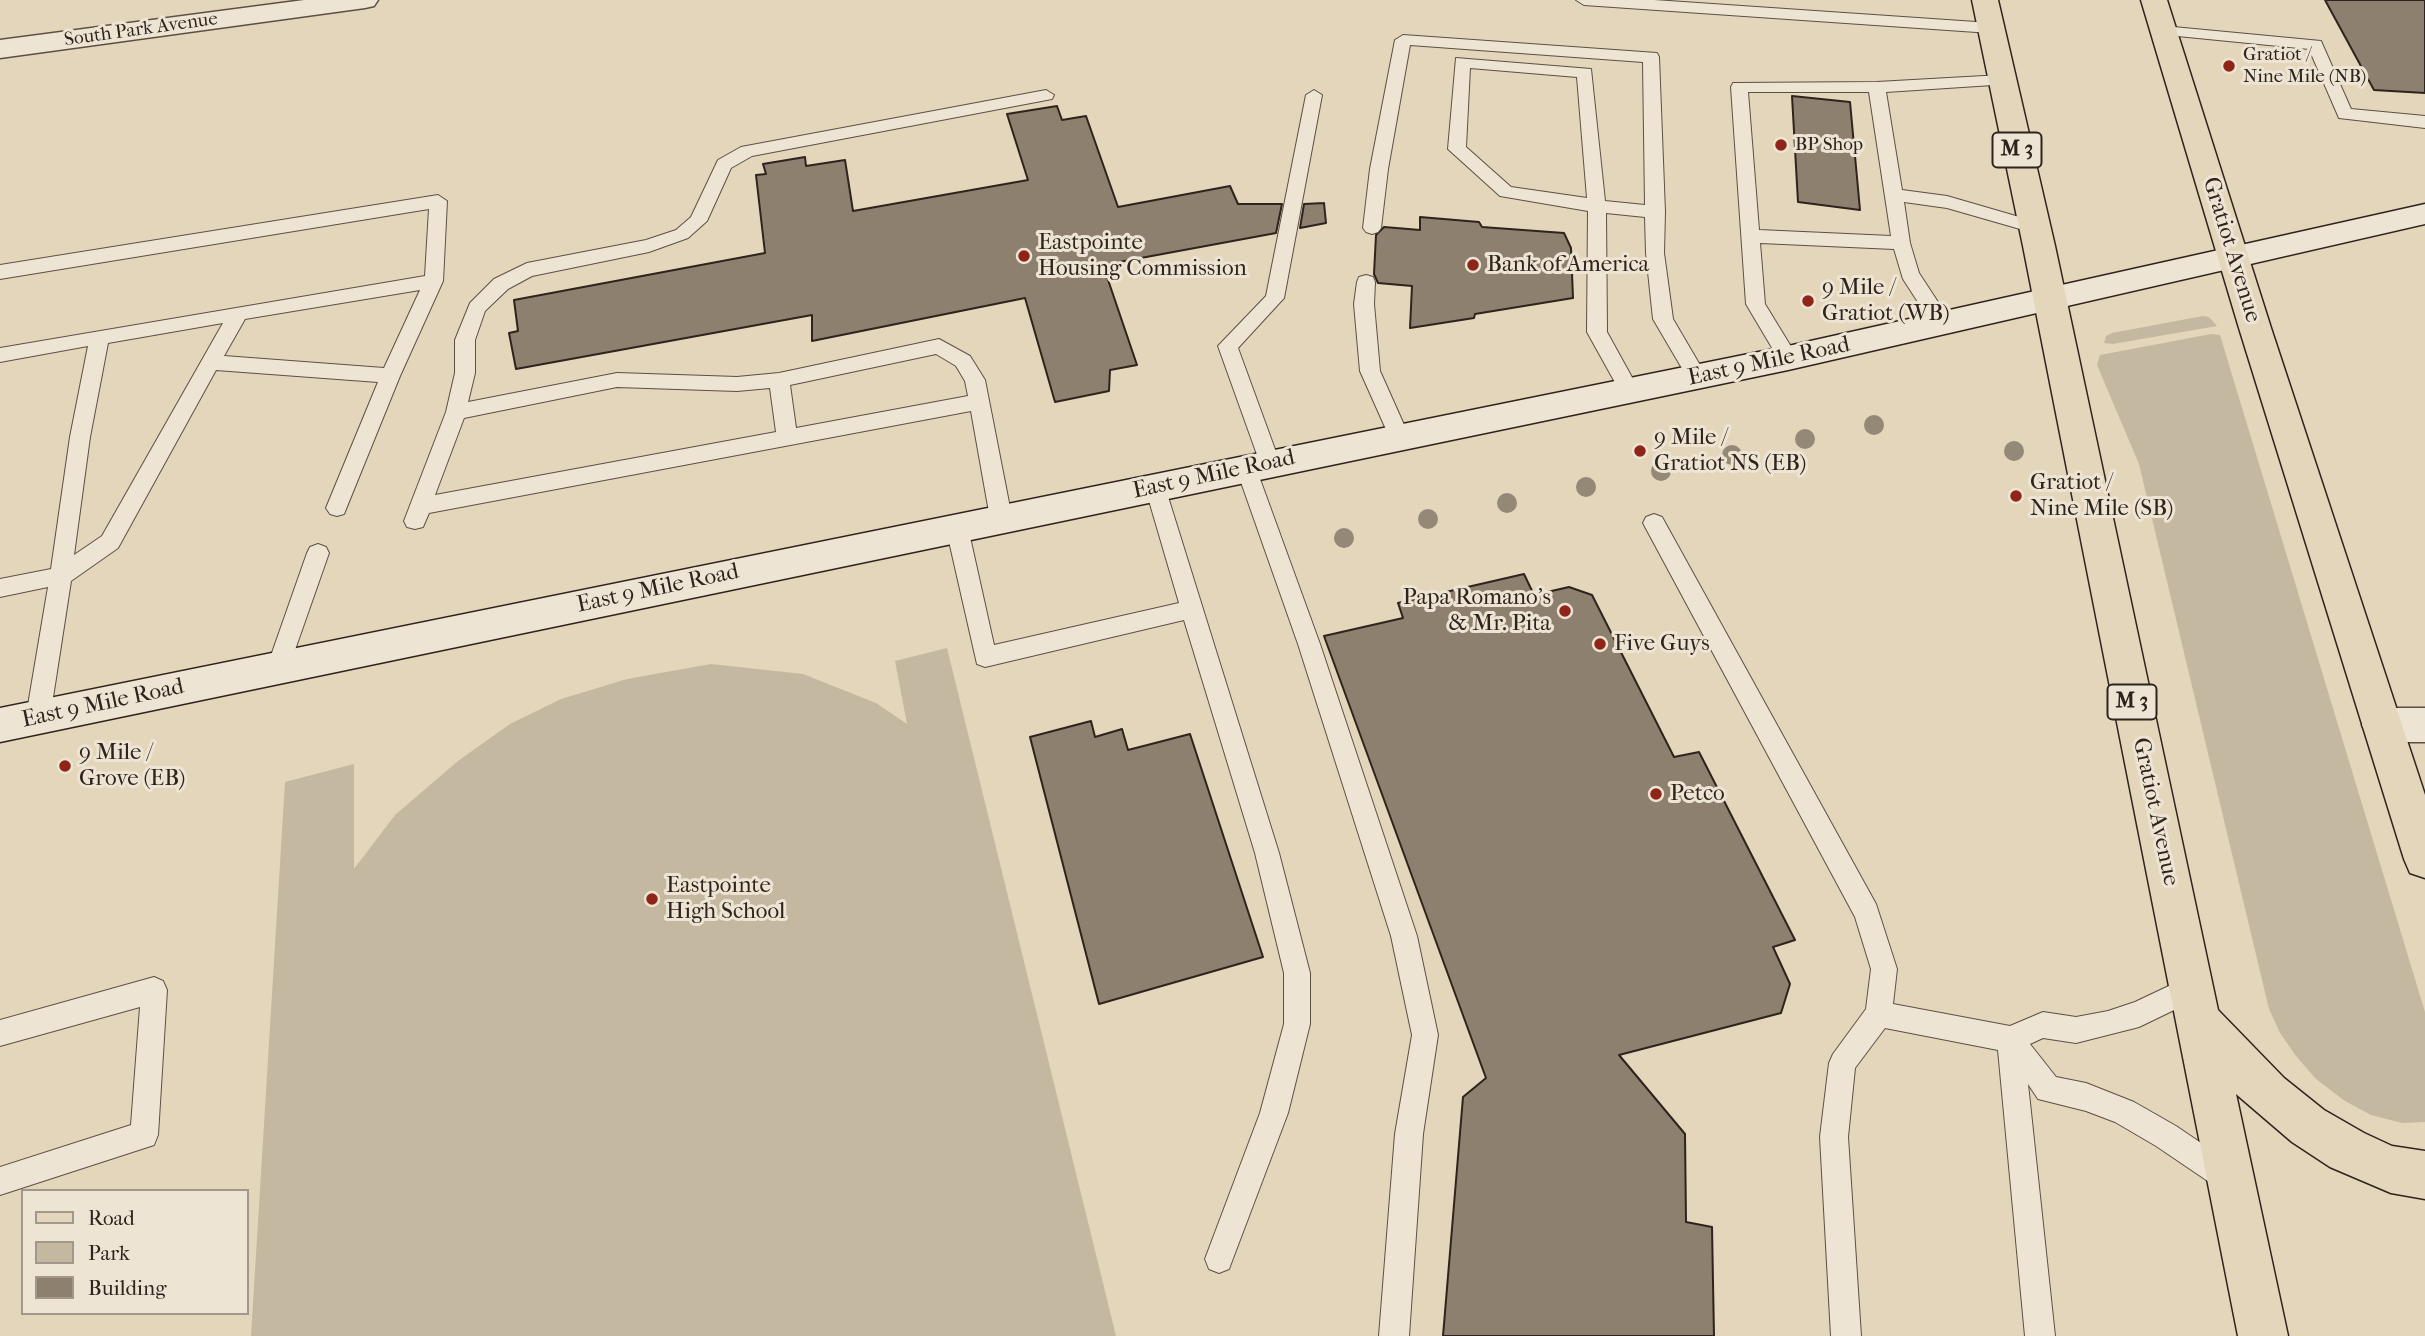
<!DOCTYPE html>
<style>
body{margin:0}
#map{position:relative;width:2425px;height:1336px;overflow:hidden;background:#e3d6bb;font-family:"IM FELL French Canon",serif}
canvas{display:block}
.legend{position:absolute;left:21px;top:1189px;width:228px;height:126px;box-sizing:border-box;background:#ede4d3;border:2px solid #a1978a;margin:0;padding:9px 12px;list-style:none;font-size:21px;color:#2f231d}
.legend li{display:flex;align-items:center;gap:14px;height:35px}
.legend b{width:35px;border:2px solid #a1978a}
</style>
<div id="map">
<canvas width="2425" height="1336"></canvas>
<ul class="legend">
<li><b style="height:9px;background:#e3d6bb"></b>Road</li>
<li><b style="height:19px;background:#c4b8a0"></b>Park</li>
<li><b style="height:19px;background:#8d806f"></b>Building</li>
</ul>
</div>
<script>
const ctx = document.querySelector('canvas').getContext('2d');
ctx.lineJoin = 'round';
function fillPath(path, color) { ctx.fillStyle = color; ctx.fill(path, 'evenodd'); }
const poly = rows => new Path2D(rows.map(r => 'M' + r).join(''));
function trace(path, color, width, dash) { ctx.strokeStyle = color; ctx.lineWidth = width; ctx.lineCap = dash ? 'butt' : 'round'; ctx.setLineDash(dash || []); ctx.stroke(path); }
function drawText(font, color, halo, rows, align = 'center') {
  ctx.font = font + ' "IM FELL French Canon",serif'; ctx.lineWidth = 6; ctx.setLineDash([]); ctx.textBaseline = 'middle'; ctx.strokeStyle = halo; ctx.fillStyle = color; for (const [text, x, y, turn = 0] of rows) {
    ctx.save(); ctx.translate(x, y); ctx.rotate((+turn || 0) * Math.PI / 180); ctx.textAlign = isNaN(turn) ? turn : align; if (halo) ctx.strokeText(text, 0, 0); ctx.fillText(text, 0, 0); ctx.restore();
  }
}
const green = poly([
 [2203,316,2209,317,2217,326,2113,344,2104,343,2106,336,2112,333],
 [2211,334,2220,335,2425,1012,2425,1122,2402,1123,2371,1115,2345,1101,2316,1079,2296,1056,2280,1033,2269,1009,2139,464,2097,365,2100,355],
 [947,648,1116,1336,251,1336,285,782,354,764,354,869,395,815,458,761,510,724,561,699,627,679,711,664,803,674,876,703,907,724,895,661]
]);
const building = poly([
 [2325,0,2425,0,2425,93,2374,90,2325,0],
 [1792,96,1850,102,1860,210,1798,202,1792,96],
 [1057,106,1062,120,1086,116,1118,207,1230,186,1238,204,1282,204,1276,233,1103,265,1137,365,1110,370,1109,391,1055,402,1025,298,812,341,812,315,516,369,509,333,518,331,514,300,765,253,756,175,766,174,763,164,805,157,806,166,845,160,853,211,1028,180,1007,114,1057,106],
 [1324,203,1326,223,1300,228,1304,204,1324,203],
 [1420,217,1479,222,1482,227,1564,233,1571,248,1573,298,1475,314,1474,318,1410,328,1412,286,1378,283,1374,274,1376,235,1384,227,1420,230,1420,217],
 [1524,574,1534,595,1569,587,1592,595,1674,757,1699,752,1795,940,1773,947,1790,984,1781,1013,1619,1055,1685,1134,1686,1222,1712,1227,1714,1336,1443,1336,1463,1097,1486,1078,1324,636,1403,618,1398,603,1524,574],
 [1091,721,1095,737,1122,729,1128,750,1190,734,1263,957,1099,1004,1030,737,1091,721]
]);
const service = poly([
 [1576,0,1654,0,1991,23,1999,28,1991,33,1584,5,1576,0],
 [2163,26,2321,41,2351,109,2425,116,2425,128,2339,118,2309,49,2157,34,2155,31,2157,28,2163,26],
 [1403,35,1657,53,1659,57,1665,212,1664,253,1673,319,1707,377,1704,382,1697,384,1690,382,1653,319,1646,253,1645,217,1606,213,1607,332,1639,390,1636,395,1629,397,1622,395,1587,332,1588,211,1500,196,1448,149,1456,58,1591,69,1605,201,1645,205,1643,62,1410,45,1388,169,1381,228,1378,232,1372,234,1366,232,1363,228,1370,169,1395,40,1403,35],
 [1470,68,1577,77,1587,198,1511,187,1466,147,1470,68],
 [2002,75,2010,80,2008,84,1886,92,1902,190,1947,196,2040,223,2043,227,2040,231,2034,233,1947,208,1904,202,1910,243,1919,273,1953,325,1950,330,1943,332,1936,330,1903,279,1894,249,1760,243,1765,304,1798,358,1795,363,1788,365,1781,363,1746,304,1731,87,1733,83,1877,82,2002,75],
 [1748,92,1869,92,1891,236,1759,230,1748,92],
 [1046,90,1054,95,1052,99,752,156,731,168,707,221,688,238,649,252,532,276,508,289,485,311,475,340,475,373,468,402,617,373,737,377,779,373,939,339,970,356,985,380,1012,518,1008,524,1001,526,994,524,990,518,971,411,429,513,423,527,415,529,407,527,404,521,446,412,455,373,455,340,470,303,494,279,527,263,646,240,676,230,691,217,718,160,741,147,1046,90],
 [936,354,956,366,965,381,968,396,796,428,790,385,936,354],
 [617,387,737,391,770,388,776,432,435,495,464,418,617,387],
 [1314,90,1322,95,1284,298,1238,348,1280,463,1277,469,1270,471,1263,469,1260,463,1218,346,1266,296,1306,95,1314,90],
 [438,195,447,201,443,281,400,376,344,514,337,516,330,514,326,508,378,382,216,370,118,548,71,581,50,717,46,724,38,727,30,724,26,717,48,587,0,597,0,579,51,569,70,437,88,346,0,362,0,348,425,276,429,209,0,279,0,265,438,195],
 [420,290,384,368,224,356,245,319,420,290],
 [223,323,102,536,74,555,90,437,108,343,223,323],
 [1366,275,1373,277,1375,282,1374,304,1380,371,1409,436,1406,442,1399,444,1392,442,1389,436,1360,371,1354,304,1357,282,1359,277,1366,275],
 [1246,460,1253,462,1256,468,1320,644,1417,936,1438,1035,1423,1134,1409,1336,1379,1336,1395,1134,1412,1035,1391,936,1298,644,1236,468,1239,462,1246,460],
 [1155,479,1162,481,1165,487,1279,853,1310,973,1310,1024,1288,1113,1229,1269,1219,1273,1209,1269,1205,1259,1260,1113,1284,1024,1284,973,1255,853,1184,620,985,667,977,664,946,528,949,522,957,519,965,522,968,528,994,645,1179,603,1145,487,1148,481,1155,479],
 [1654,514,1662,517,1876,904,1897,969,1893,1004,2010,1026,2043,1012,2076,1017,2108,1011,2135,1002,2192,975,2201,979,2205,988,2201,997,2139,1027,2076,1043,2043,1038,2030,1044,2056,1077,2086,1083,2134,1102,2176,1126,2238,1168,2242,1178,2238,1188,2228,1192,2218,1188,2156,1146,2115,1122,2086,1111,2038,1099,2028,1084,2055,1336,2025,1336,1998,1050,1885,1028,1855,1068,1848,1137,1861,1336,1831,1336,1820,1137,1829,1063,1833,1054,1866,1009,1871,969,1855,917,1643,523,1646,517,1654,514],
 [318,544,326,547,329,553,289,667,286,674,278,677,270,674,267,667,307,553,310,547,318,544],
 [154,977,163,981,167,990,158,1135,154,1145,0,1195,0,1167,131,1125,140,1007,0,1046,0,1020,154,977]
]);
const minor = poly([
 [304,0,378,0,374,6,365,8,0,58,0,40,304,0],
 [2382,708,2425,708,2425,742,2382,742,2368,737,2362,725,2368,713,2382,708]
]);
const secondary = poly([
 [2425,204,2425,224,1788,370,0,742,0,708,1788,346,2425,204]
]);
const primary = poly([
 [1972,0,1998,0,2055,246,2218,1010,2284,1078,2324,1110,2364,1133,2392,1146,2425,1151,2425,1199,2391,1193,2330,1167,2292,1142,2236,1094,2288,1336,2238,1336,2023,246,1972,0],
 [2141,0,2167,0,2271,328,2425,795,2425,878,2410,873,2404,859,2239,328,2141,0]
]);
const trees = [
 [1874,425],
 [1805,439],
 [2014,451],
 [1732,455],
 [1661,471],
 [1586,487],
 [1507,503],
 [1428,519],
 [1344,538]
];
const markers = [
 [2229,66,7,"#8f2418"],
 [1781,145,7,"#8f2418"],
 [1024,256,7,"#8f2418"],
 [1473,265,7,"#8f2418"],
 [1808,301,7,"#8f2418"],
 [1640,451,7,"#8f2418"],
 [2016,496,7,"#8f2418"],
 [1565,611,7,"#8f2418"],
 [1600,644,7,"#8f2418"],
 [65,766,7,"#8f2418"],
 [1656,794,7,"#8f2418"],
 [652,899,7,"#8f2418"]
];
const farStreetnames = [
 ["South Park Avenue",141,30,-8]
];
const farPoinames = [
 ["Gratiot /",2243,55],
 ["Nine Mile (NB)",2243,77],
 ["BP Shop",1795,145]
];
const shields = [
 [2017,150,49],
 [2132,702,49]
];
const shieldNames = [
 ["M 3",2017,150],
 ["M 3",2132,702]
];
const poiNames = [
 ["Eastpointe",1038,243],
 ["Housing Commission",1038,269],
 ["Bank of America",1487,265],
 ["9 Mile /",1822,288],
 ["Gratiot (WB)",1822,314],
 ["9 Mile /",1654,438],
 ["Gratiot NS (EB)",1654,464],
 ["Gratiot /",2030,483],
 ["Nine Mile (SB)",2030,509],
 ["Papa Romano's",1551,598,"right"],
 ["& Mr. Pita",1551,624,"right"],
 ["Five Guys",1614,644],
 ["9 Mile /",79,753],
 ["Grove (EB)",79,779],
 ["Petco",1670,794],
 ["Eastpointe",666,886],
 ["High School",666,912]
];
const streetNames = [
 ["Gratiot Avenue",2231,250,73],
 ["East 9 Mile Road",1769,362,-12],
 ["East 9 Mile Road",1214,475,-12],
 ["East 9 Mile Road",658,589,-12],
 ["East 9 Mile Road",103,704,-12],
 ["Gratiot Avenue",2155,812,78]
];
fillPath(green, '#c4b8a0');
fillPath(building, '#8d806f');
trace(building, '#2f231d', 2);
trace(service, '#5c5044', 2);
trace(minor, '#5c5044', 3);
trace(secondary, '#2f231d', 3);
trace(primary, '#2f231d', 3);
fillPath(service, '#ede4d3');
fillPath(minor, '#ede4d3');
fillPath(secondary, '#ede4d3');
fillPath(primary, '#e3d6bb');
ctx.fillStyle = '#948876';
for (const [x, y] of trees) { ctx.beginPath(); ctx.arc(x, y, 10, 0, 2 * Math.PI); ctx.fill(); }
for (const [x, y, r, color] of markers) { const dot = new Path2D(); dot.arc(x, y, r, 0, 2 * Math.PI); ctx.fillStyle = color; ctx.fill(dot); trace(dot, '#ede4d3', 2.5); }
drawText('19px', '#2f231d', '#ede4d3', farStreetnames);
drawText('19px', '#2f231d', '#ede4d3', farPoinames, 'left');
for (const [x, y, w] of shields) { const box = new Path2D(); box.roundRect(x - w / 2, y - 17.5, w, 35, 5); ctx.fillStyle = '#ede4d3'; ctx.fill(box); trace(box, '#2f231d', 2); }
drawText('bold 21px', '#2f231d', null, shieldNames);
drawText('23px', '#2f231d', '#ede4d3', poiNames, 'left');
drawText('23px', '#2f231d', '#ede4d3', streetNames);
</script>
